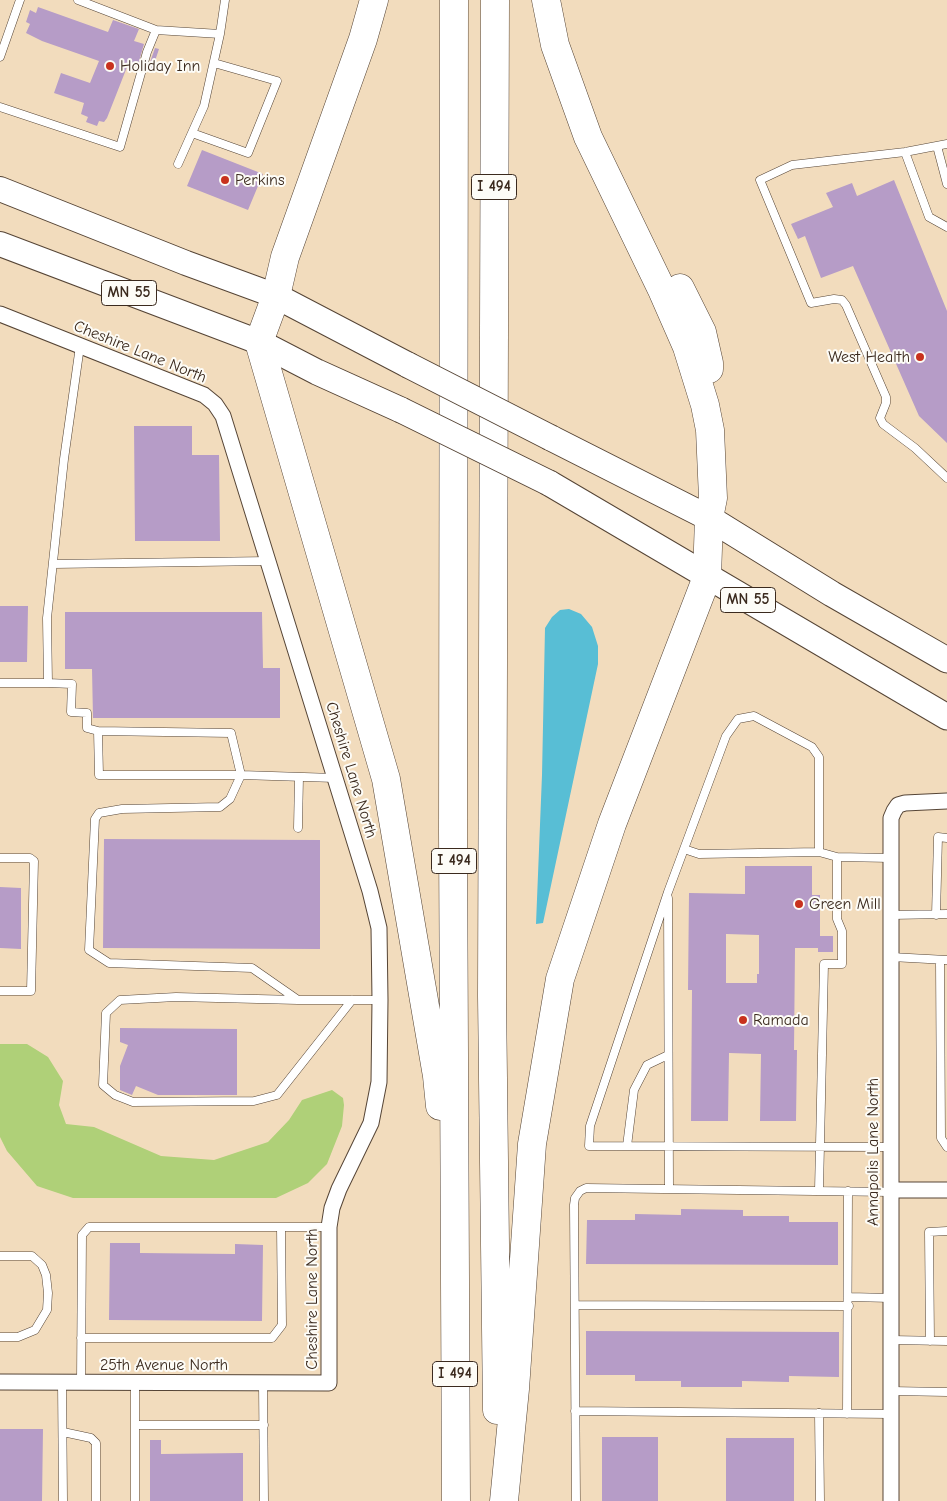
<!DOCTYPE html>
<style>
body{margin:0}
canvas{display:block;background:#f2dcbd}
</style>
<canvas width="947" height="1501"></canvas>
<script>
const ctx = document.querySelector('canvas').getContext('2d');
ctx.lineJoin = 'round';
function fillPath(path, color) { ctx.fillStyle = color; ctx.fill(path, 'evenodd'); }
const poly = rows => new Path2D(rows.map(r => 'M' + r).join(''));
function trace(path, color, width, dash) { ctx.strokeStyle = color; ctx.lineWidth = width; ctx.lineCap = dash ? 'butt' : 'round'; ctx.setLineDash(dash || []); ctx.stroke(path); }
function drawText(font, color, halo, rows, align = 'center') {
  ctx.font = font + ' "Comic Neue",sans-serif'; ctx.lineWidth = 4; ctx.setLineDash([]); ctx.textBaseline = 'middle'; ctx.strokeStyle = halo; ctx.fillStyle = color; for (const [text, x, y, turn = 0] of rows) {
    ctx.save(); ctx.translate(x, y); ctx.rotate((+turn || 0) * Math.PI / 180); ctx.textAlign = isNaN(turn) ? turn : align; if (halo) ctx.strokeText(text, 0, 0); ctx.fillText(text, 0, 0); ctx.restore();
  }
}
const green = poly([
 [0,1044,27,1044,48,1057,63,1081,59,1105,66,1124,94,1127,161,1156,214,1160,268,1142,289,1120,302,1100,332,1090,343,1098,344,1105,342,1126,327,1164,308,1183,276,1198,73,1198,37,1186,7,1151,0,1137]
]);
const water = poly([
 [569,609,581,614,592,627,598,646,598,664,543,923,536,924,542,775,545,628,552,617,560,610]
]);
const building = poly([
 [38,7,108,32,113,20,139,29,134,41,144,44,138,65,129,62,107,118,104,122,99,121,97,126,86,122,88,117,81,114,84,103,54,93,61,73,90,83,99,61,42,41,26,33,30,24,26,22,30,10,36,13],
 [155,48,159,49,152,70,148,68],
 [202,150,263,174,248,210,187,186],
 [894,180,947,311,947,443,919,416,853,266,821,278,805,236,798,239,791,224,833,207,826,193,852,183,857,196],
 [134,426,192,426,192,455,219,455,220,541,135,541],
 [0,606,28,606,27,662,0,662],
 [65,612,262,612,263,668,280,668,280,718,93,718,92,669,65,669],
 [104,839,320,840,320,949,103,948],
 [745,866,812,866,812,895,820,895,820,936,833,936,833,952,818,952,818,948,795,948,794,1050,797,1050,796,1121,760,1121,761,1054,729,1053,728,1121,691,1121,692,990,688,990,689,893,745,894],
 [726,934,759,935,759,974,757,974,757,983,726,983],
 [0,887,21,888,21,949,0,948],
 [120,1028,237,1029,237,1095,158,1095,136,1086,132,1095,120,1090,120,1066,128,1045,120,1042],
 [681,1209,743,1210,743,1216,789,1216,789,1222,838,1222,838,1265,586,1264,587,1220,635,1220,635,1214,681,1215],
 [110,1243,140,1243,140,1253,235,1254,235,1244,263,1245,262,1321,109,1320],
 [586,1331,839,1332,839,1377,789,1376,789,1382,742,1381,742,1387,681,1387,681,1381,635,1381,635,1375,586,1375],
 [0,1429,43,1429,42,1501,0,1501],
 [602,1437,658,1437,658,1501,602,1501],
 [726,1438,794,1438,794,1501,726,1501],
 [150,1440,161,1440,161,1454,243,1453,243,1501,150,1501]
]);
const service = poly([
 [78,0,156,30],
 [220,34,225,0],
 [0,57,20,0],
 [0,107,120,147,147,52,156,30,220,34,204,106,178,164],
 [192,133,248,153,277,81,214,63],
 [947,144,905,152,792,165,760,180,811,303,834,299,842,300,846,305,886,397,886,403,880,418,883,424,915,448,947,478],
 [937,146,947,184],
 [905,152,929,217,947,227],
 [53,564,269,561],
 [0,683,48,683,72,684,71,712,87,713,87,728,98,731,99,775,241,775,335,778],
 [48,683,47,618,64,459,80,346],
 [98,731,231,733,241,775,230,799,220,807,122,809,99,813,95,819,89,950,109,963,252,968,298,1000,380,1000],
 [298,828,299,777],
 [684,849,699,854,819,852],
 [0,858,30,858,34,861,31,991,0,991],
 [668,898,669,1188],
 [891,915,947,914],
 [936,915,938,837,947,838],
 [891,957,947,960],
 [940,961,941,1138,947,1147],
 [298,1000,176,997,120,1000,106,1013,103,1085,115,1095,133,1102,254,1101,277,1095,352,1000],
 [627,1146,634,1090,647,1065,668,1055],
 [891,1147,589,1146,590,1126,668,892,726,736,738,719,754,716,812,747,819,757,819,852,837,857,891,858],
 [819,1190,824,964,842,964,842,931,837,919,837,857],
 [0,1256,32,1256,42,1265,46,1275,48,1293,47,1310,35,1330,18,1337,0,1337],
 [849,1297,891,1298],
 [575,1305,849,1306],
 [81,1338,272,1338,282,1325,281,1227],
 [891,1340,947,1341],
 [930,1341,929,1232,947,1231],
 [62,1382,63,1501],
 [81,1382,82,1235,89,1227,329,1227],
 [135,1383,135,1501],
 [263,1383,264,1501],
 [891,1391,947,1392],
 [575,1411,891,1414],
 [819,1413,820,1501],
 [847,1414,848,1191],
 [135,1425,264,1425],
 [63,1432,91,1438,96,1443,96,1501],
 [576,1501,574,1205,575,1198,580,1191,586,1188,891,1192]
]);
const minor = poly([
 [0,314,204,395,215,404,223,416,370,891,379,928,380,1000,379,1082,371,1123,339,1189,332,1208,329,1227,329,1383,0,1382],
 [891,1190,947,1190],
 [891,1501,891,818,894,811,898,805,905,803,947,801]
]);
const primary = poly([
 [0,189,186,263,276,296],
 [0,244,259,342]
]);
const trunk = poly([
 [276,296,408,365],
 [259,342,317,372,401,410],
 [551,438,709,518,832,594,947,660],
 [549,483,947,717]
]);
const motorway = poly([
 [374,0,363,39,285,257,276,296,259,342,386,779,437,1076,440,1106],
 [454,0,453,831,456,1501],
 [495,0,492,996,497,1410],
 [680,288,702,332,709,363,709,369],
 [504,1501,515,1389,532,1144,560,979,612,824,707,577,709,518,713,498,710,430,705,405,687,347,662,290,588,137,555,45,546,0]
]);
const trunkBridge = poly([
 [408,365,551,438],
 [401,410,549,483]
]);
const markers = [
 [110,66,5,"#c8321e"],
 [225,180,5,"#c8321e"],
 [920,357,5,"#c8321e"],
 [799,904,5,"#c8321e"],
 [743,1020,5,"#c8321e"]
];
const shields = [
 [494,187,45],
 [129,293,55],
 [748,600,55],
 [454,861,45],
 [455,1374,45]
];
const shieldNames = [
 ["I 494",494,187],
 ["MN 55",129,293],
 ["MN 55",748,600],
 ["I 494",454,861],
 ["I 494",455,1374]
];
const poiNames = [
 ["Holiday Inn",120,66],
 ["Perkins",235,180],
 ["West Health",910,357,"right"],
 ["Green Mill",809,904],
 ["Ramada",753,1020]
];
const streetNames = [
 ["Cheshire Lane North",140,352,22],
 ["Cheshire Lane North",351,770,73],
 ["Annapolis Lane North",873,1152,-90],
 ["Cheshire Lane North",312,1299,-90],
 ["25th Avenue North",164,1365]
];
fillPath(green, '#afd078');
fillPath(water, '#58bed5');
fillPath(building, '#b69cc7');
trace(service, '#564536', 9);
trace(minor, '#564536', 17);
trace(primary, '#564536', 26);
trace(trunk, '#564536', 27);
trace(motorway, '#564536', 29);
trace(service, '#fff', 8);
trace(minor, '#fff', 15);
trace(primary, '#fff', 24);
trace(trunk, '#fff', 25);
trace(motorway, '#fff', 28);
trace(trunkBridge, '#564536', 27, []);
trace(trunkBridge, '#fff', 25);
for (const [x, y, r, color] of markers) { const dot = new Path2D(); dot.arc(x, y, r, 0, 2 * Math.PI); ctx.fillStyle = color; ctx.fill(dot); trace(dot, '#fdfcf7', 2); }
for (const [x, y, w] of shields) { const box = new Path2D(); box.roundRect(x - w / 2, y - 12.5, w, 25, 4); ctx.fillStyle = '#fdfcf7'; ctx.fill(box); trace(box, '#3b2a1e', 1); }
drawText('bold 15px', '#3b2a1e', null, shieldNames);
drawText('16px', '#3b2a1e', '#fdfcf7', poiNames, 'left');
drawText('16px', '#3b2a1e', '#fdfcf7', streetNames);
</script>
